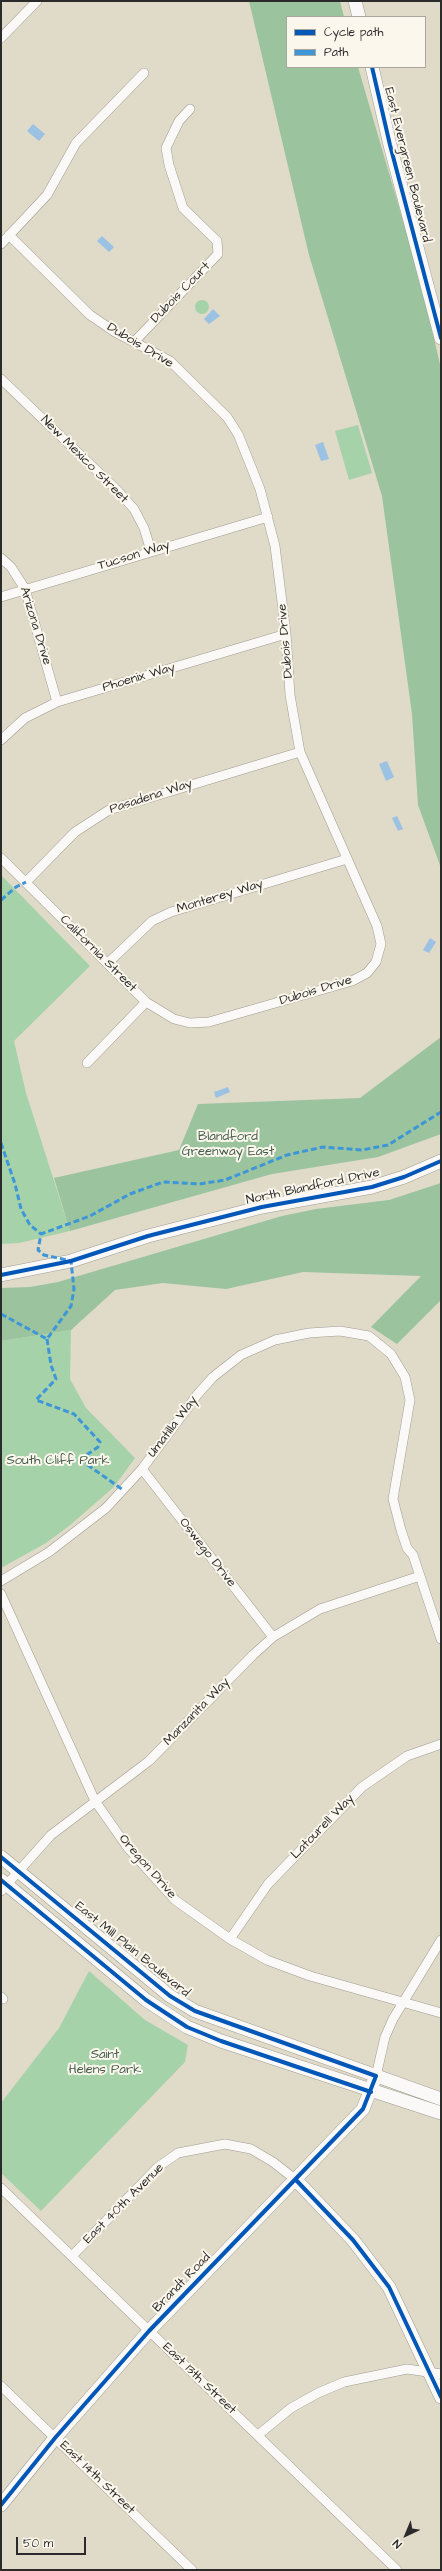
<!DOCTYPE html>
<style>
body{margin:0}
#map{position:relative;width:442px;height:2571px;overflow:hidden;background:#e0dac8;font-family:"Architects Daughter",sans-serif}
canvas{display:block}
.frame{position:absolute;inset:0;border:2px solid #2b2b2b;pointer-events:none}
.legend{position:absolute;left:286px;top:16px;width:140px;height:52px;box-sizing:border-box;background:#fbf7ec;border:1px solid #a8a59f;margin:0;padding:5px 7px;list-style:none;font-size:12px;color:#2b2b2b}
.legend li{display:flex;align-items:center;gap:8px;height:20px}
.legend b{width:20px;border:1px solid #a8a59f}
.north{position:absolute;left:386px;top:2515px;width:40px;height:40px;-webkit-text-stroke:3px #fbf7ec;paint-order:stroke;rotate:224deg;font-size:11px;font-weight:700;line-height:16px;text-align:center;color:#2b2b2b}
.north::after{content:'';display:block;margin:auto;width:14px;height:18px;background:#2b2b2b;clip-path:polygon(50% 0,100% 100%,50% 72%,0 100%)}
.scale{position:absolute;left:16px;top:2537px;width:70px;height:18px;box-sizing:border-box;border:2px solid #2b2b2b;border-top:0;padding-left:5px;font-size:12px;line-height:14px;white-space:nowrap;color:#2b2b2b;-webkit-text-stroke:3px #fbf7ec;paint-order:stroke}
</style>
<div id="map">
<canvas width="442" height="2571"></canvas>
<div class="frame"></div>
<ul class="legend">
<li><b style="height:5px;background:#0057b8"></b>Cycle path</li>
<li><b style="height:5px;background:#3c96d7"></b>Path</li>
</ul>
<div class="north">N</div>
<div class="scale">50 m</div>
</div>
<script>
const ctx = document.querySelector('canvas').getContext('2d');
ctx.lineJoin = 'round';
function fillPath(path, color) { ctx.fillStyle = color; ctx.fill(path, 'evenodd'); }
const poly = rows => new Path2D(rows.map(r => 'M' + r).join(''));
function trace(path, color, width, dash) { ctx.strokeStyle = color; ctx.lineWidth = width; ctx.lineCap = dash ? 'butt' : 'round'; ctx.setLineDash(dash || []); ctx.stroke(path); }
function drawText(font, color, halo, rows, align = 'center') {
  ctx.font = font + ' "Architects Daughter",sans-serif'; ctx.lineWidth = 4; ctx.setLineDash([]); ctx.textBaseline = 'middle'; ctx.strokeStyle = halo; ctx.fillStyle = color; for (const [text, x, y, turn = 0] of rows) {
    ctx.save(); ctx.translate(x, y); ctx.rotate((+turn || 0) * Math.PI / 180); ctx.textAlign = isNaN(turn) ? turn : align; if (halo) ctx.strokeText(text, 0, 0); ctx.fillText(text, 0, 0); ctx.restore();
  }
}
const green = poly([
 '195 307a7 7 0 1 1 14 0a7 7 0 1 1-14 0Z',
 [358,425,372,473,349,480,335,431],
 [1,875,90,966,14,1041,26,1093,70,1231,19,1243,1,1244],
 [71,1330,70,1379,86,1408,135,1458,114,1487,69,1526,46,1543,1,1568,1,1341],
 [89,1971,145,2020,188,2045,185,2062,41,2211,1,2173,1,2103,59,2028]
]);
const forest = poly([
 [249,1,340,1,344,17,287,17,287,67,358,67,422,286,441,369,441,868,418,805,412,714,382,496,309,255],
 [441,1037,441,1134,378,1157,272,1174,70,1231,54,1178,179,1150,198,1104,360,1098],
 [441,1183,441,1300,397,1344,371,1327,421,1276,303,1272,226,1289,163,1283,115,1290,71,1330,1,1341,1,1288,30,1287,58,1282,282,1216,316,1209,389,1200]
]);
const water = poly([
 [33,124,45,134,39,141,27,131],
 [102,236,114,247,109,252,97,241],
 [213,309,220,316,209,324,204,319],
 [323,442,329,459,321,461,315,445],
 [387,761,394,777,386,781,379,764],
 [397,816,403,829,398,831,392,818],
 [430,938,436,942,429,953,423,950],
 [228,1087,230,1092,216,1098,214,1092]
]);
const street = poly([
 [1,38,37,1],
 [1,244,47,195,76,143,144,73],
 [135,341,218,254,217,241,183,208,169,165,166,148,179,121,190,109],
 [1,379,117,490,134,509,144,528,151,551],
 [1,558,11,567,25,589,57,702],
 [1,597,268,517],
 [1,740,25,718,57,702,286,634],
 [1,858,146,1002,174,1019,190,1023,209,1022,352,981,367,973,376,962,381,944,377,926,300,752,290,695,286,634,275,546,260,489,238,434,227,417,170,361,115,332,90,315,9,235],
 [26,882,75,832,109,810,300,752],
 [108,963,152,921,171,912,347,859],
 [87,1063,146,1002],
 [142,1469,273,1637],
 [1,1581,49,1552,106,1508,142,1469,197,1395,213,1377,241,1355,275,1340,309,1333,340,1331,369,1336,391,1354,405,1377,410,1400,393,1499,401,1530,407,1548,413,1555,441,1639],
 [1,1594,95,1801,128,1848,175,1900,230,1939,267,1960,310,1976,441,2013],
 [1,1891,51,1835,149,1761,253,1655,273,1637,320,1609,420,1576],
 [230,1939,268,1884,362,1787,407,1756,441,1744],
 [1,1997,3,1999],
 [376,2076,385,2037,393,2019,441,1940],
 [1,2188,397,2570],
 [72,2256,158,2167,178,2153,225,2144,251,2149,273,2162,296,2180],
 [1,2386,192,2570],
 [258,2435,291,2408,318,2393,344,2382,407,2369,441,2374]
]);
const secondary = poly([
 [355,1,359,17],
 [372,67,390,145,441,338],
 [1,1275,71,1261,148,1236,262,1207,372,1187,404,1177,441,1161],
 [1,1857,170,1996,195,2011,441,2099],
 [1,1880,146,2000,187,2027,221,2041,441,2113],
 [296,2180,353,2240,389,2287,441,2397],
 [1,2505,55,2438,149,2331,363,2109,376,2076]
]);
const quiet = poly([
 [1,900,16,887,26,882],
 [1,1143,15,1184,21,1209,30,1225,41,1234],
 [1,1314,47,1339,71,1306,74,1289,71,1261,44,1255,38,1250,41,1234,90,1216,130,1194,163,1182,199,1184,225,1180,287,1155,323,1147,362,1150,388,1145,441,1112],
 [47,1339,51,1365,56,1379,36,1400,74,1414,100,1442,98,1447,85,1456,85,1463,123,1490]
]);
const cycleway = poly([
 [372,67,390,145,441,338],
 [1,1275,71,1261,148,1236,262,1207,372,1187,404,1177,441,1161],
 [1,1857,170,1996,195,2011,376,2076,363,2109,149,2331,55,2438,1,2505],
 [1,1880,146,2000,187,2027,221,2041,371,2092],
 [296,2180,353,2240,389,2287,441,2397]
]);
const streetNames = [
 ["East Evergreen Boulevard",407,165,76],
 ["Dubois Court",181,293,-46],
 ["Dubois Drive",140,346,31],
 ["New Mexico Street",84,460,45],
 ["Tucson Way",134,556,-17],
 ["Arizona Drive",35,626,73],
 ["Dubois Drive",286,641,-95],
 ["Phoenix Way",139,678,-16],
 ["Pasadena Way",151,797,-18],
 ["Monterey Way",220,897,-17],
 ["California Street",98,954,45],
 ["Dubois Drive",316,991,-17],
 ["North Blandford Drive",313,1187,-12],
 ["Umatilla Way",173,1427,-53],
 ["Oswego Drive",207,1553,52],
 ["Manzanita Way",197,1712,-46],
 ["Latourell Way",323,1827,-46],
 ["Oregon Drive",147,1867,49],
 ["East Mill Plain Boulevard",132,1950,39],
 ["East 40th Avenue",124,2204,-45],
 ["Brandt Road",182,2283,-46],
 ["East 13th Street",199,2379,44],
 ["East 14th Street",97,2478,44]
];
const parkNames = [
 ["Blandford",228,1137],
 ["Greenway East",228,1152],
 ["South Cliff Park",58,1461],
 ["Saint",105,2055],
 ["Helens Park",105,2070]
];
fillPath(green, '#a6d2aa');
fillPath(forest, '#9ac39e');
fillPath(water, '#9bc2e3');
trace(street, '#9f9b90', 10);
trace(secondary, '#9f9b90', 14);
trace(street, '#faf9f7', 9);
trace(secondary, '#faf9f7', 13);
trace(quiet, '#3c96d7', 3, [6, 3]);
trace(cycleway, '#0057b8', 4);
drawText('13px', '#2b2b2b', '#fbf7ec', streetNames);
drawText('13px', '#425b4a', '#fbf7ec', parkNames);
</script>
